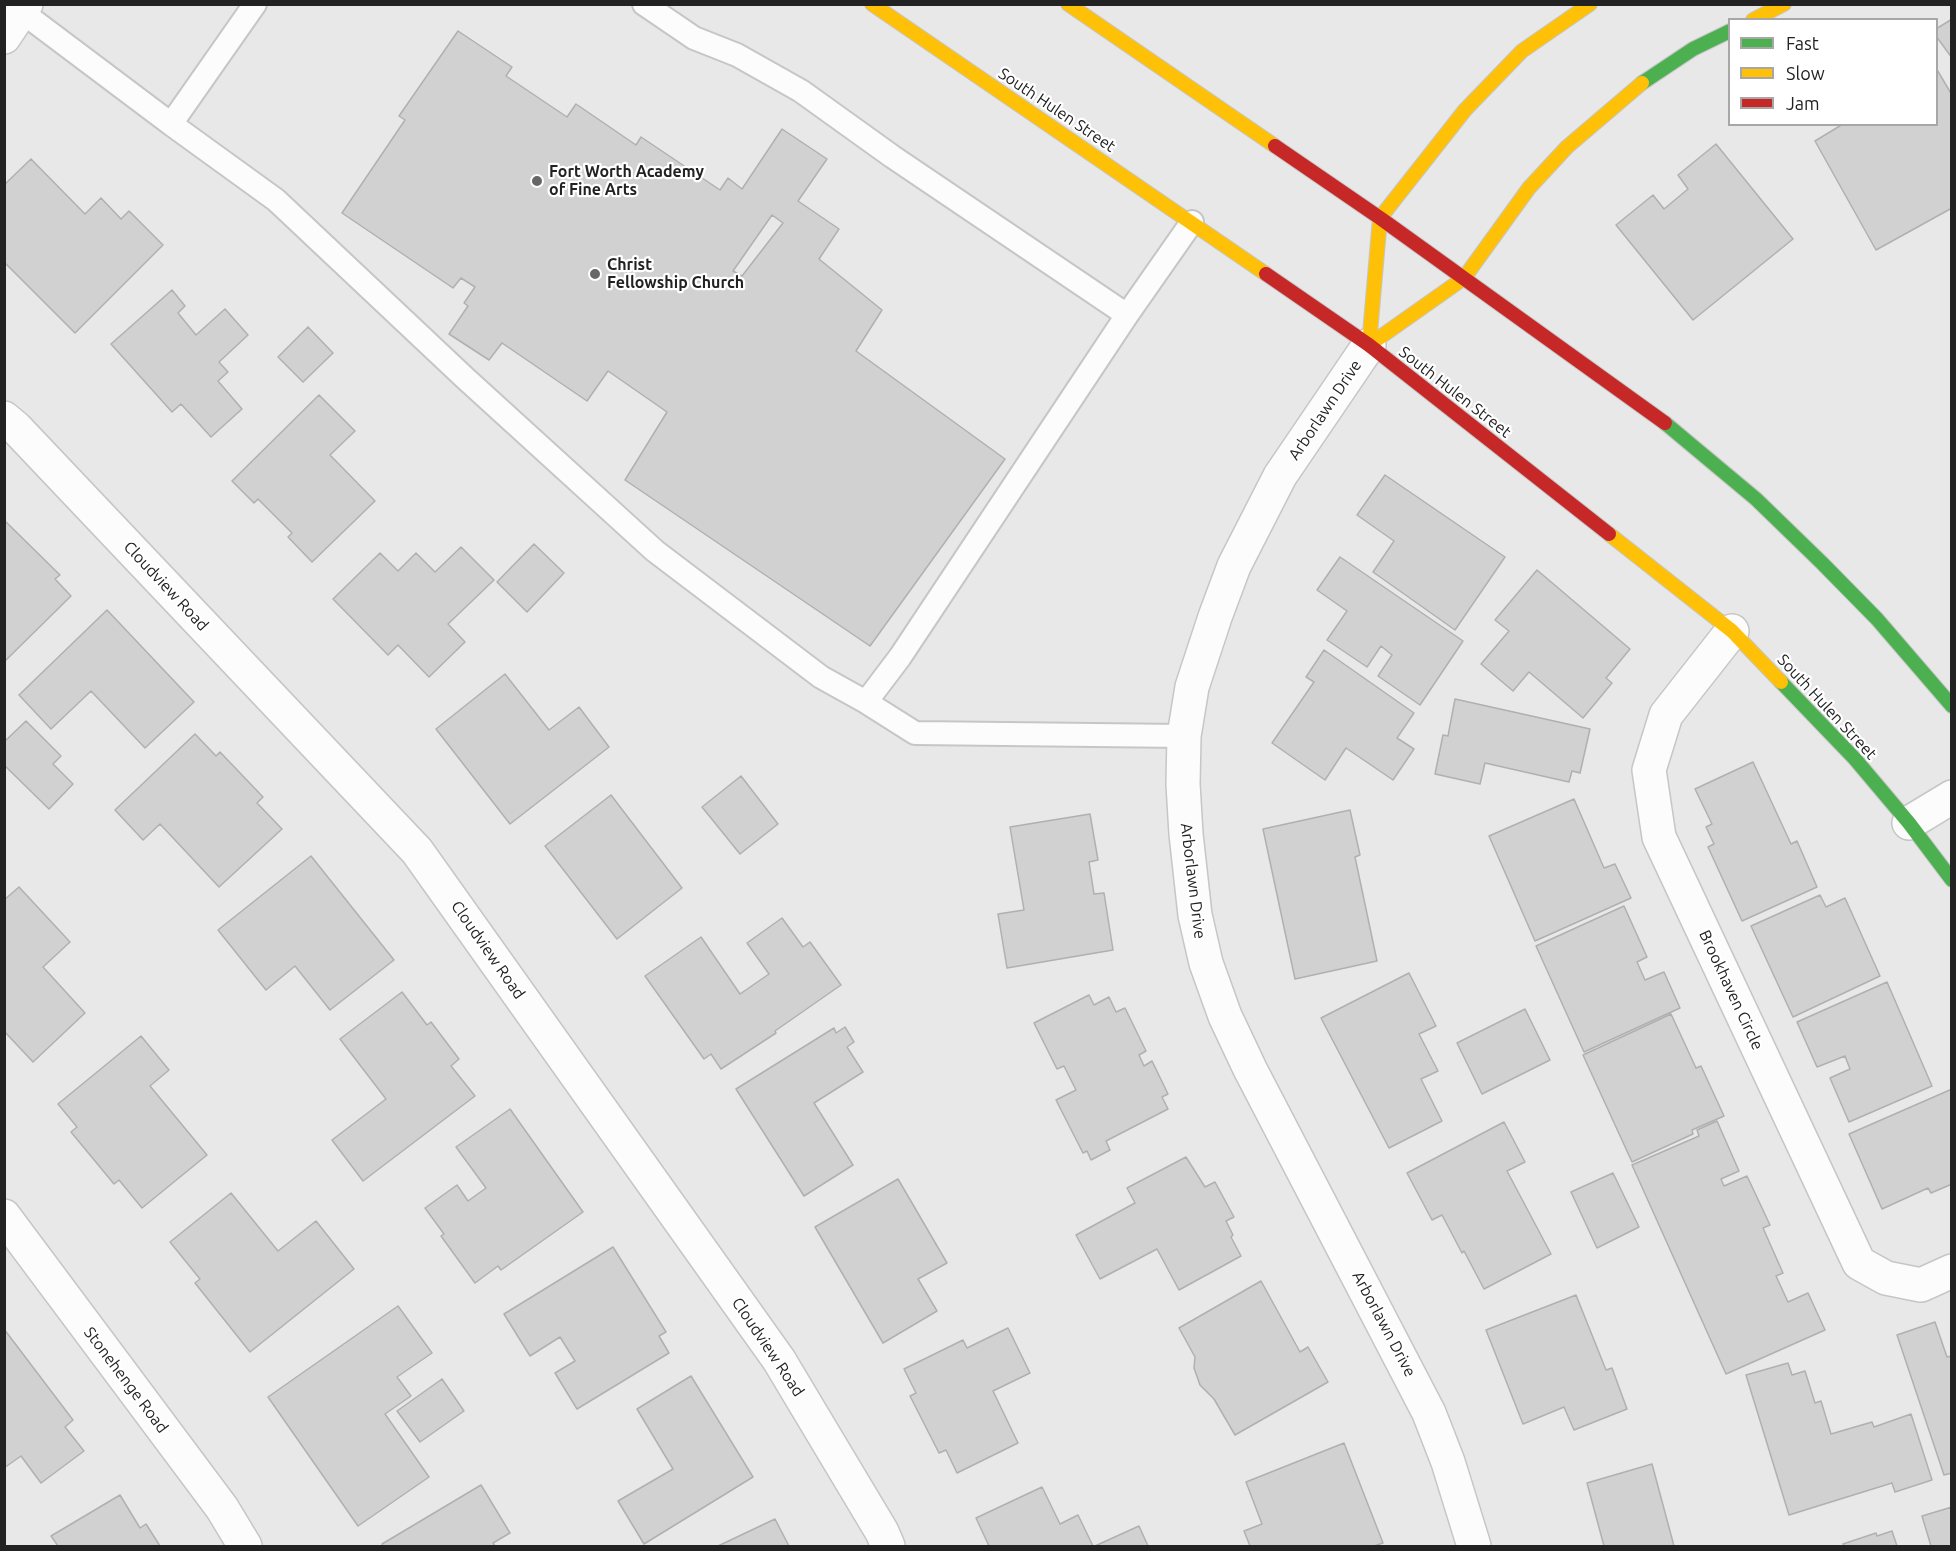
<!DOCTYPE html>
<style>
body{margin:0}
#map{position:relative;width:1956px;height:1551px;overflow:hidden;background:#e8e8e9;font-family:Ubuntu,sans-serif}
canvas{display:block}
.frame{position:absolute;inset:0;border:6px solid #222223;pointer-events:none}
.legend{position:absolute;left:1728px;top:18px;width:210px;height:108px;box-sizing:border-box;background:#fff;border:2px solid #a7a7a7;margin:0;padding:8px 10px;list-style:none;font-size:18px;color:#222223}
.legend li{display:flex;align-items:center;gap:12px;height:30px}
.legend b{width:30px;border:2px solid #a7a7a7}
</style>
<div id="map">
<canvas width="1956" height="1551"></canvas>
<div class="frame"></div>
<ul class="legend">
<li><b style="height:8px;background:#4caf50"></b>Fast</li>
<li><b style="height:8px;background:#ffc107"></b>Slow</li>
<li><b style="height:8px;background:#c62828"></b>Jam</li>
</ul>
</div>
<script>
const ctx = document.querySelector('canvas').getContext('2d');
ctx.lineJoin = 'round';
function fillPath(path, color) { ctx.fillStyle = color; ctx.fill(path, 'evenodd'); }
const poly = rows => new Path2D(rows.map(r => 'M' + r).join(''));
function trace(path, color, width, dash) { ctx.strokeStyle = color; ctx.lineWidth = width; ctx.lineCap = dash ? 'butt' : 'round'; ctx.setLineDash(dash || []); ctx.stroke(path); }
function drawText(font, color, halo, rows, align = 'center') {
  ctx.font = font + ' Ubuntu,sans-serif'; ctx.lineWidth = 4.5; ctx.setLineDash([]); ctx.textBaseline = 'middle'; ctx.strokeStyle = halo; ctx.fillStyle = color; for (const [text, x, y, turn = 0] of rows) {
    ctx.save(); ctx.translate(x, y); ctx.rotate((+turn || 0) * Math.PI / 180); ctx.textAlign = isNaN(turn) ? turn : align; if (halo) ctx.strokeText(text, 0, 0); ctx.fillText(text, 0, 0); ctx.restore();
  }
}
const building = poly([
 [1952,19,1952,58,1936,36,1936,29,1952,19],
 [458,31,512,67,506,76,567,117,576,104,636,145,641,137,720,190,728,178,742,189,782,129,827,159,798,201,839,229,819,259,882,310,856,351,1005,459,870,646,625,480,667,412,608,371,587,401,502,343,489,360,449,334,468,306,464,303,475,287,461,278,453,288,342,213,405,120,399,116,458,31],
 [772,215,783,223,742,276,733,271,772,215],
 [1936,68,1952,95,1952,208,1876,250,1815,141,1843,124,1936,124,1936,68],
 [1716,144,1793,239,1693,320,1616,225,1653,195,1664,209,1688,189,1678,175,1716,144],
 [31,159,85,214,101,198,121,219,129,211,163,245,75,333,4,262,4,185,31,159],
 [172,290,185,306,178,313,196,335,225,309,248,335,219,362,228,372,218,381,242,409,211,437,181,404,172,412,111,344,172,290],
 [308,327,333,353,303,382,278,357,308,327],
 [319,395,355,431,330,455,375,501,312,562,288,537,292,533,258,499,254,503,232,481,319,395],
 [1385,475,1505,557,1455,630,1373,572,1394,541,1357,515,1385,475],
 [4,520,60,575,55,579,71,596,4,662,4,520],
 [534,544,564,573,527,612,497,582,534,544],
 [461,547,494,580,448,624,465,642,429,677,398,645,388,655,333,599,380,553,398,571,416,553,435,572,461,547],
 [1340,557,1463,641,1420,705,1378,676,1392,655,1381,646,1367,667,1327,640,1347,611,1317,590,1340,557],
 [1537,570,1630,649,1606,678,1612,683,1583,718,1529,672,1513,691,1481,664,1509,631,1495,620,1537,570],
 [107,610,194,702,145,748,91,691,51,729,19,695,107,610],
 [1324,650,1414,713,1397,738,1414,749,1393,780,1346,748,1325,780,1272,743,1314,682,1306,677,1324,650],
 [505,674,549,730,579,707,609,747,510,824,436,729,505,674],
 [1455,699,1590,729,1580,773,1572,771,1569,782,1485,763,1480,784,1435,774,1443,735,1448,736,1455,699],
 [26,721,61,756,53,764,73,784,49,809,4,765,4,742,26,721],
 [195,734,216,756,220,752,263,797,257,803,282,829,219,887,160,824,143,840,115,810,195,734],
 [1753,762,1791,844,1797,841,1817,887,1742,921,1708,847,1714,844,1706,827,1712,824,1695,789,1753,762],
 [741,776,778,824,740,854,702,807,741,776],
 [611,795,682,888,617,939,545,846,611,795],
 [1574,799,1604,868,1615,864,1631,898,1535,941,1489,836,1574,799],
 [1350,810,1360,855,1355,857,1377,961,1295,979,1263,829,1350,810],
 [1090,814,1098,860,1089,862,1094,894,1104,893,1113,950,1007,968,998,914,1024,910,1010,827,1090,814],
 [311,856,394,960,330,1010,295,966,266,990,218,930,311,856],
 [19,887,70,942,43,967,85,1013,33,1062,4,1031,4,900,19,887],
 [1820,895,1826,907,1845,898,1880,976,1793,1017,1751,926,1820,895],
 [1624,906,1647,957,1637,962,1645,980,1664,972,1680,1008,1584,1052,1536,946,1624,906],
 [782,918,803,947,810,942,841,985,775,1031,776,1033,721,1069,711,1054,704,1059,645,976,701,937,740,994,769,974,747,943,782,918],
 [1409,973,1436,1026,1419,1034,1438,1071,1421,1079,1442,1121,1389,1148,1321,1018,1409,973],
 [1887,982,1932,1086,1849,1122,1830,1078,1850,1069,1845,1056,1817,1067,1797,1022,1887,982],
 [402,992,427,1025,431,1022,459,1059,451,1066,475,1096,363,1181,332,1140,386,1099,340,1039,402,992],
 [1089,995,1094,1005,1109,997,1116,1012,1125,1008,1146,1051,1139,1055,1144,1066,1152,1061,1168,1094,1162,1097,1168,1109,1106,1141,1110,1150,1091,1160,1087,1151,1083,1153,1056,1100,1076,1090,1064,1066,1057,1069,1034,1023,1089,995],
 [1525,1009,1550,1060,1482,1094,1457,1043,1525,1009],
 [1671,1014,1696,1068,1701,1066,1724,1116,1692,1130,1693,1134,1632,1162,1583,1055,1671,1014],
 [845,1027,854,1042,847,1047,863,1072,814,1103,853,1165,804,1196,736,1089,834,1028,836,1033,845,1027],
 [141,1036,169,1070,150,1086,207,1155,142,1208,119,1180,114,1184,71,1132,77,1127,58,1104,141,1036],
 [1952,1089,1952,1184,1931,1193,1928,1188,1882,1209,1849,1134,1952,1089],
 [510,1109,583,1212,501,1270,498,1266,475,1283,441,1236,444,1234,425,1208,457,1185,468,1201,486,1188,456,1147,510,1109],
 [1717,1121,1739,1171,1721,1179,1724,1186,1747,1176,1770,1225,1763,1228,1783,1273,1776,1276,1788,1302,1808,1293,1825,1330,1726,1374,1632,1165,1699,1136,1697,1130,1717,1121],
 [1504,1122,1525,1162,1507,1171,1551,1254,1484,1289,1464,1251,1462,1253,1442,1215,1432,1220,1407,1173,1504,1122],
 [1186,1157,1205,1187,1215,1182,1234,1217,1226,1221,1233,1235,1231,1237,1241,1256,1179,1290,1157,1249,1100,1279,1076,1235,1135,1203,1127,1188,1186,1157],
 [1613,1173,1639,1227,1597,1248,1571,1192,1613,1173],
 [898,1179,947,1263,918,1279,937,1311,883,1343,815,1227,898,1179],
 [231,1193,278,1251,316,1221,354,1269,250,1352,195,1283,200,1279,170,1242,231,1193],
 [613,1247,666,1332,659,1336,669,1353,577,1409,555,1373,575,1361,560,1337,530,1356,504,1314,613,1247],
 [1261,1281,1300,1352,1308,1347,1328,1382,1235,1435,1214,1399,1200,1385,1194,1368,1195,1357,1179,1328,1261,1281],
 [1576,1295,1606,1370,1612,1368,1627,1409,1574,1430,1564,1407,1523,1424,1486,1330,1576,1295],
 [398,1306,432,1353,397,1377,411,1396,385,1414,429,1477,358,1526,268,1397,398,1306],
 [1935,1322,1947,1357,1952,1356,1952,1473,1944,1475,1897,1335,1935,1322],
 [1008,1328,1030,1373,993,1391,1018,1443,957,1473,946,1450,939,1453,910,1396,916,1393,904,1369,963,1340,967,1348,1008,1328],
 [4,1329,73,1420,65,1427,84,1451,41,1483,21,1456,4,1468,4,1329],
 [1788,1363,1792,1375,1805,1371,1815,1403,1821,1401,1831,1434,1872,1422,1874,1427,1911,1414,1932,1480,1895,1492,1892,1483,1789,1515,1746,1375,1788,1363],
 [691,1376,753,1477,644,1544,618,1501,673,1469,637,1409,691,1376],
 [442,1379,464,1411,420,1442,397,1411,442,1379],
 [1344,1443,1383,1543,1374,1546,1250,1546,1244,1531,1262,1524,1246,1482,1344,1443],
 [1652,1464,1674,1546,1604,1546,1587,1483,1652,1464],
 [481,1485,510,1533,493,1543,495,1546,383,1546,382,1544,481,1485],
 [1042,1487,1060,1524,1078,1515,1093,1546,989,1546,976,1518,1042,1487],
 [120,1495,140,1528,146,1524,160,1546,58,1546,51,1536,120,1495],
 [1952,1507,1952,1546,1931,1546,1922,1516,1952,1507],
 [775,1519,789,1546,718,1546,775,1519],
 [1139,1526,1148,1546,1095,1546,1139,1526],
 [1892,1531,1897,1546,1844,1546,1843,1544,1876,1533,1877,1536,1892,1531]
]);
const lane = poly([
 [255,4,171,124,276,200,465,378,655,551,821,677,866,702,900,657,1127,315,1192,222],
 [644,4,694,38,737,55,801,91,893,157,1127,315],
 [22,12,171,124],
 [866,702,915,733,1184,736]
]);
const street = poly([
 [4,37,26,4],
 [1369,345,1280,476,1234,566,1215,617,1192,687,1184,736,1183,784,1186,834,1195,915,1206,963,1225,1016,1250,1069,1429,1413,1448,1462,1474,1546],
 [4,418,16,428,417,851,779,1360,882,1532,888,1546],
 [1732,631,1666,715,1649,770,1659,837,1859,1263,1886,1278,1921,1285,1952,1271],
 [1909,823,1952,797],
 [4,1216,222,1508,245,1546]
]);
const fast = poly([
 [1642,83,1693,49,1730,31],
 [1665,423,1756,499,1822,563,1877,619,1952,706],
 [1781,682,1855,759,1909,823,1952,880]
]);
const slow = poly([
 [872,4,1266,274],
 [1068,4,1275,146],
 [1753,20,1784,4],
 [1369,345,1464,278,1529,188,1567,147,1642,83],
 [1369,345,1380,218,1465,110,1522,51,1590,4],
 [1609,534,1732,631,1781,682]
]);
const jam = poly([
 [1275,146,1380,218,1665,423],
 [1266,274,1369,345,1609,534]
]);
const markers = [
 [537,181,6,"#676768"],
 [595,274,6,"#676768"]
];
const streetNames = [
 ["South Hulen Street",1057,110,34],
 ["South Hulen Street",1455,392,38],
 ["Arborlawn Drive",1325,410,-56],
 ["Cloudview Road",166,586,47],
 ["South Hulen Street",1827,707,47],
 ["Arborlawn Drive",1193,881,83],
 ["Cloudview Road",488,950,55],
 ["Brookhaven Circle",1731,990,65],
 ["Arborlawn Drive",1384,1324,62],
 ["Cloudview Road",768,1347,56],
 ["Stonehenge Road",126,1380,53]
];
const poiNames = [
 ["Fort Worth Academy",549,172],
 ["of Fine Arts",549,190],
 ["Christ",607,265],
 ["Fellowship Church",607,283]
];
fillPath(building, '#d1d1d2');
trace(building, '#b0b0b1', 1.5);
trace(lane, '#c6c6c7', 26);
trace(street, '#c6c6c7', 36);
trace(fast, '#c6c6c7', 16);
trace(slow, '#c6c6c7', 16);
trace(jam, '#c6c6c7', 16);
trace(lane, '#fcfcfc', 22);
trace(street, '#fcfcfc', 33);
trace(fast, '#4caf50', 14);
trace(slow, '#ffc107', 14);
trace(jam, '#c62828', 14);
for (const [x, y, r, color] of markers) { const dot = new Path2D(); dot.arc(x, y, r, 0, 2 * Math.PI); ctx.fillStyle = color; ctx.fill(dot); trace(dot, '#fff', 2); }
drawText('16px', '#222223', '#fff', streetNames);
drawText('bold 16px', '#222223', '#fff', poiNames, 'left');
</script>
